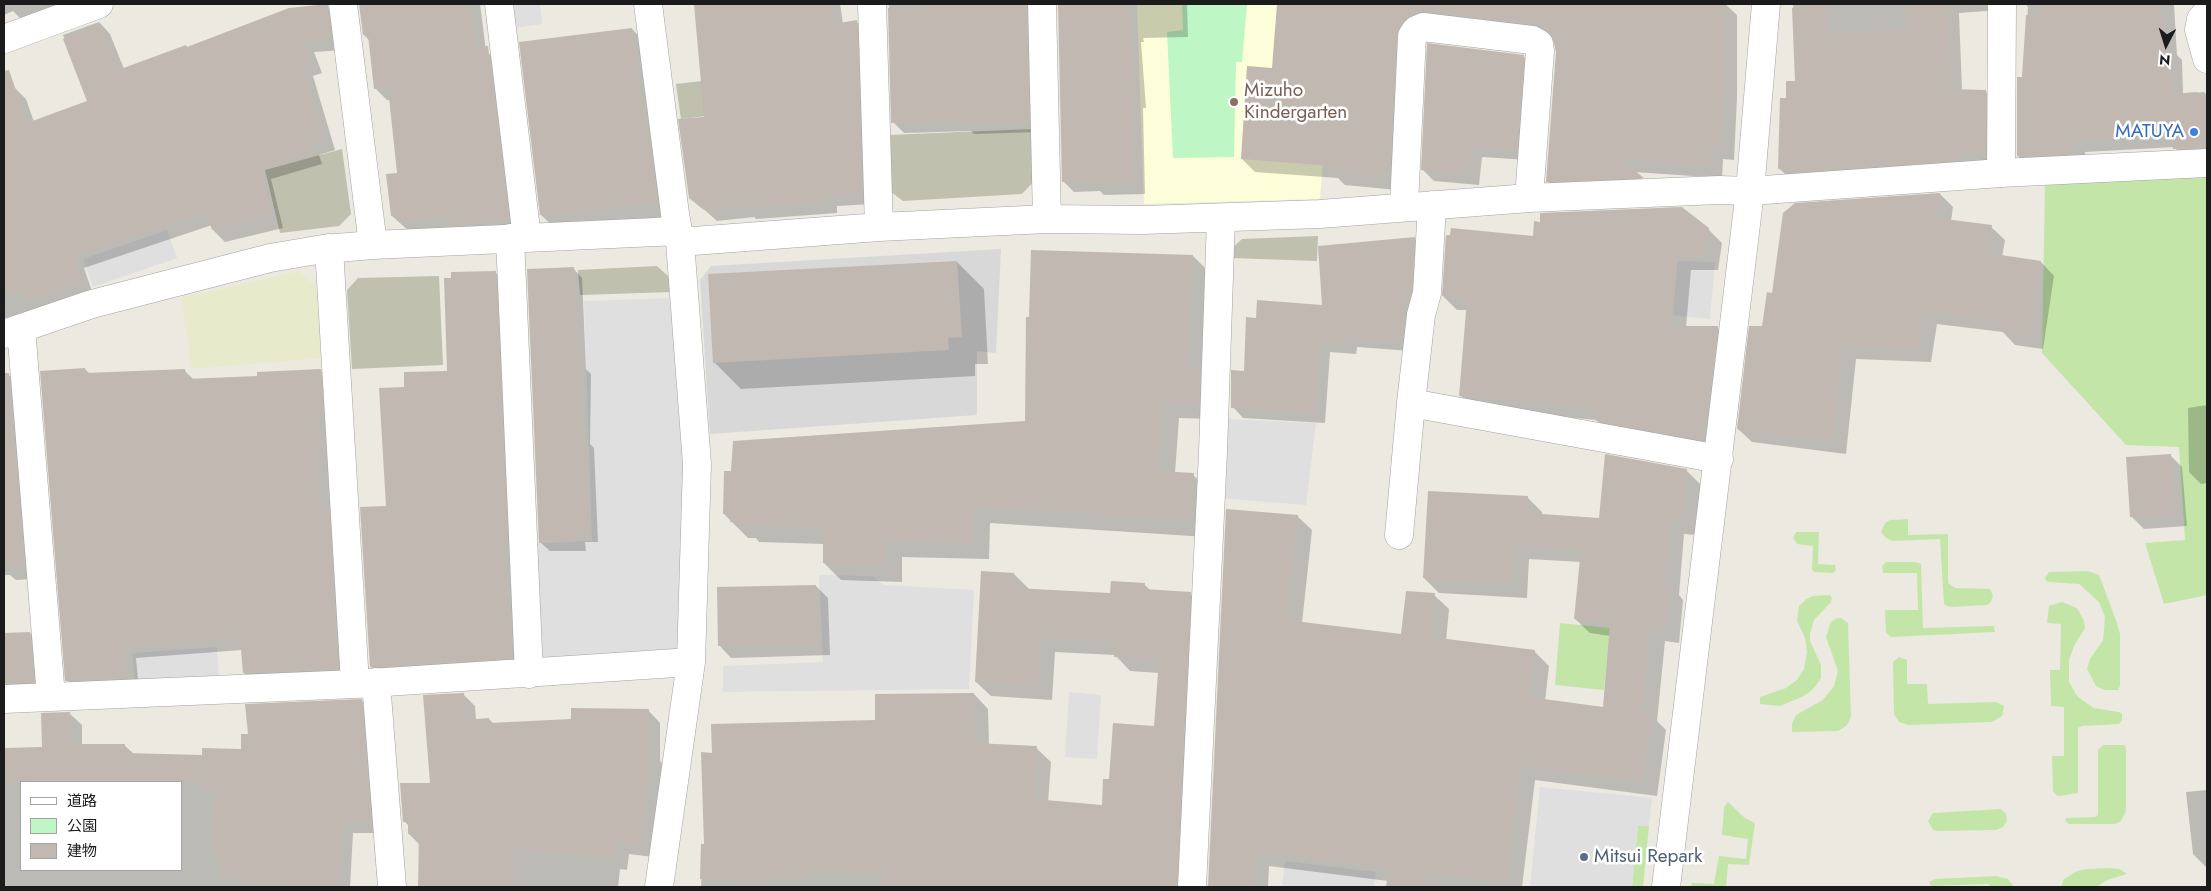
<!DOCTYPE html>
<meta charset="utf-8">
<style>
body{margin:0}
#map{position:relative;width:2211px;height:891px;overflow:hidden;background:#ece9e1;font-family:Jost,"Noto Sans JP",sans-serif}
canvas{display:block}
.frame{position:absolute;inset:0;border:5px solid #1b1b1b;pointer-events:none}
.legend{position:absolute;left:20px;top:781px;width:162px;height:90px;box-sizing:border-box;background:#fff;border:1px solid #a4a4a4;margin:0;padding:6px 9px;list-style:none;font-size:15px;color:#1b1b1b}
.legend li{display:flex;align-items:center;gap:10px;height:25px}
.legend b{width:25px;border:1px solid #a4a4a4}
.north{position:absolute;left:2141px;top:20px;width:50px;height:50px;-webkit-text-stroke:4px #fff;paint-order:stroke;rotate:185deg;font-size:14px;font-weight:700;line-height:20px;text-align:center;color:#1b1b1b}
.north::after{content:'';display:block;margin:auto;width:18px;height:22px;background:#1b1b1b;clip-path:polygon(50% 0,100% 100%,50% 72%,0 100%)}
</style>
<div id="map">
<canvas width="2211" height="891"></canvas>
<div class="frame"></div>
<ul class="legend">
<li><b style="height:6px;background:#fff"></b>道路</li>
<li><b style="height:14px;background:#bef7c5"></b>公園</li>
<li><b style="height:14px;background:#c1b8b1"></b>建物</li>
</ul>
<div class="north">N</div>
</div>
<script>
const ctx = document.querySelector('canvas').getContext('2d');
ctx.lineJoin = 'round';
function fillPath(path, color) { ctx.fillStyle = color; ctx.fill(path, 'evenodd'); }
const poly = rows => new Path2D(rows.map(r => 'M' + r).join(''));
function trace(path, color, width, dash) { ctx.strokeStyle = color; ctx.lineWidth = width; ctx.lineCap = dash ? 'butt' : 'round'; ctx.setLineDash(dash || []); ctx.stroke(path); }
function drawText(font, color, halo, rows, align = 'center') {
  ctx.font = font + ' Jost,sans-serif'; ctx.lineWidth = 5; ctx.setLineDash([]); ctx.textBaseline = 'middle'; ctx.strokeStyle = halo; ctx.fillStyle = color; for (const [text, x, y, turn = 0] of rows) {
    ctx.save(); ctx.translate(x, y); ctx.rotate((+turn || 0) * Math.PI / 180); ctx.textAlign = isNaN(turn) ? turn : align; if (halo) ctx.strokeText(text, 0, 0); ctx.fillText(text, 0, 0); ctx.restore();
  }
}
const residential = poly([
 [1001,249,996,353,977,351,977,415,710,434,700,280,711,266]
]);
const education = poly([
 [1137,4,1336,4,1320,199,1144,204]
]);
const construction = poly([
 [763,74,767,109,681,119,676,84],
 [1032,129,1037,178,1022,194,903,201,890,191,888,135],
 [342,149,351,214,339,226,280,233,265,170],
 [1318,236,1317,261,1230,258,1230,250,1242,239],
 [657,266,669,277,672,292,580,295,578,270],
 [439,276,443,365,352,369,347,290,358,278]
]);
const farmland = poly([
 [299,271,316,287,322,358,192,369,181,298]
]);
const grass = poly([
 [2207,175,2207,595,2164,604,2145,543,2185,540,2179,447,2126,445,2042,353,2045,184],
 [1908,519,1908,535,1948,534,1948,583,1955,588,1990,589,1993,595,1991,602,1987,605,1950,607,1944,604,1940,539,1893,541,1886,538,1881,532,1885,523,1890,520],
 [1796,532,1819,532,1818,564,1835,565,1836,570,1833,573,1814,572,1812,569,1813,546,1797,544,1793,538],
 [1886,562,1915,562,1921,564,1923,628,1990,626,1994,626,1995,632,1891,637,1886,633,1885,610,1918,610,1917,573,1883,573,1882,566],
 [2088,571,2099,575,2117,623,2120,634,2120,686,2118,690,2104,690,2096,686,2087,669,2090,659,2103,640,2104,631,2105,617,2099,602,2079,584,2050,582,2046,581,2045,578,2049,572],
 [1830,595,1832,598,1831,602,1814,620,1810,634,1810,641,1821,665,1821,678,1817,684,1811,691,1802,697,1780,706,1760,704,1760,697,1786,688,1797,680,1804,669,1807,652,1805,638,1797,621,1799,606,1806,599,1813,596],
 [2062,602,2077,608,2084,621,2085,628,2074,646,2069,660,2069,682,2077,696,2085,702,2094,708,2119,712,2122,714,2122,720,2119,724,2082,726,2078,728,2078,793,2060,796,2056,795,2053,791,2052,756,2064,756,2064,707,2051,706,2050,670,2060,670,2061,624,2047,623,2049,606],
 [1837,618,1841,618,1848,623,1851,716,1849,722,1846,726,1838,731,1792,732,1792,724,1796,715,1823,700,1834,686,1838,671,1826,637,1831,622],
 [1560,623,1610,628,1604,690,1555,685],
 [1899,657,1907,660,1907,684,1927,684,1928,704,1996,702,2004,706,2002,716,1992,722,1909,725,1899,722,1894,714,1893,662],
 [2103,745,2124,745,2126,748,2126,811,2121,821,2115,824,2069,824,2065,821,2066,818,2095,817,2098,815,2098,750],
 [1728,802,1745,818,1755,823,1749,865,1728,864,1726,887,1691,887,1692,883,1714,884,1719,856,1746,859,1748,839,1722,835,1724,807],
 [2001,809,2006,814,2007,821,2003,827,1996,830,1937,831,1933,830,1928,821,1933,813],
 [1638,825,1649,826,1643,887,1632,887],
 [2110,868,2120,869,2127,874,2107,880,2096,887,2061,887,2064,879,2077,871,2088,869],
 [1996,876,2008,879,2014,887,1989,887,1989,884,1935,886,1931,886,1929,882,1935,879]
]);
const park = poly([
 [1182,4,1247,4,1242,62,1236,62,1234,157,1173,158,1167,32,1183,30]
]);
const parking = poly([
 [512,4,540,4,542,24,515,28],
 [167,230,177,258,93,287,83,259],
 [1676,261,1715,262,1710,319,1671,315],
 [672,298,685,459,680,646,671,653,549,661,539,654,535,543,592,541,584,301],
 [1224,419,1316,423,1306,505,1218,498],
 [819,575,873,576,883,585,974,590,969,689,723,692,723,666,823,662],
 [217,647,219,677,135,683,132,653],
 [1069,692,1101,695,1097,759,1065,757],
 [1540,787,1652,798,1649,826,1638,826,1632,887,1530,887],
 [1285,861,1376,872,1374,887,1282,887]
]);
const shadow = poly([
 [4,4,96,4,25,23,13,11,4,15],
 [360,4,480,4,486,51,494,59,520,230,410,232,392,216,398,175,390,100,387,100,375,88,370,41,364,35],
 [696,4,840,4,843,24,856,21,868,33,873,204,837,206,837,213,756,219,754,217,717,221,690,197,705,118],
 [889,4,1043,4,1040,132,974,134,971,131,904,133,893,122],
 [1059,4,1187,4,1188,37,1143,38,1144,42,1141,42,1146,108,1143,108,1145,194,1104,195,1100,191,1074,192,1063,181],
 [1278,4,1725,4,1737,15,1737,98,1734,160,1723,159,1722,178,1634,172,1655,190,1560,194,1547,181,1557,52,1554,41,1548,37,1416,34,1397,190,1345,185,1338,178,1255,172,1242,159,1273,69],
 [1793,4,2005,4,2000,10,1959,13,1962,90,1985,91,1997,103,1997,165,1791,180,1779,168,1797,82],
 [2025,4,2180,4,2174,5,2177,55,2182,60,2183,94,2204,92,2207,95,2207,159,2186,160,2174,147,2085,152,2086,165,2030,168,2018,156,2028,7],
 [327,6,339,17,343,50,314,52,322,73,313,76,335,150,319,155,322,164,271,179,283,228,225,242,213,230,212,225,84,268,93,294,4,323,4,91,15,88,26,99,34,122,89,101,63,35,99,22,110,34,124,69],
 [632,29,646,43,672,216,556,229,541,215],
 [1523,56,1535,67,1528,160,1482,157,1479,185,1434,181,1423,170],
 [1940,194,1953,207,1951,221,1991,227,2005,240,2002,257,2041,262,2054,276,2043,349,2015,345,2003,332,1937,324,1931,362,1856,359,1846,454,1752,442,1738,429,1795,205],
 [1708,229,1722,243,1718,270,1691,270,1686,327,1717,327,1731,341,1714,452,1611,434,1597,420,1474,409,1460,395,1467,310,1457,310,1443,296,1534,237],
 [1414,239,1425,249,1411,351,1357,347,1356,354,1330,352,1325,423,1243,418,1233,407,1245,372,1257,319,1324,307],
 [1193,256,1210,273,1216,419,1179,418,1175,473,1193,475,1210,491,1207,537,990,523,989,559,902,557,902,582,841,580,824,563,824,544,759,542,756,538,748,538,724,514,1026,422],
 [957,262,984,289,988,364,975,364,975,376,741,389,714,362],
 [573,268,582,278,586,369,591,374,590,444,594,448,598,542,585,542,586,551,550,551,540,542],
 [495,272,507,284,524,669,383,679,371,667,388,507,406,388,448,372],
 [85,369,90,374,185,371,194,380,258,377,320,370,332,382,350,681,256,685,244,673,242,650,136,658,139,690,79,692,67,680],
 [8,374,20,386,36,579,16,580,10,575,4,575,4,375],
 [2207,405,2207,483,2201,484,2189,472,2188,408],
 [2170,455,2182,467,2187,526,2144,529,2132,517],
 [1686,470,1701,485,1697,535,1684,534,1679,595,1683,600,1679,643,1665,641,1657,721,1666,730,1657,796,1535,780,1522,887,1388,887,1388,881,1269,866,1268,887,1209,887,1227,510,1297,516,1312,530,1302,623,1402,635,1434,595,1449,609,1446,641,1534,651,1549,666,1545,701,1604,709,1610,636,1590,633,1575,619,1581,562,1529,559,1527,598,1439,593,1424,578,1528,498,1542,512,1542,515,1601,519],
 [1014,574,1029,589,1111,595,1144,584,1151,591,1190,594,1205,608,1191,887,701,887,703,845,705,845,713,754,876,721,974,694,988,709,989,745,1036,748,1051,762,1048,802,1103,806,1110,780,1155,727,1159,673,1130,671,1115,655,1055,652,1052,700,991,696,976,682],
 [816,586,828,598,830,655,731,658,719,645],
 [30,633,41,645,45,693,4,696,4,634],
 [463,694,475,706,476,720,489,719,494,724,572,721,648,710,660,723,660,761,663,764,653,857,629,854,627,870,620,869,618,887,419,887,420,845,409,834,409,826,404,821,431,785],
 [361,700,374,713,383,833,353,833,350,887,4,887,4,749,43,749,69,713,82,725,82,745,124,745,134,754,203,756,242,750,249,735],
 [21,782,181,782,181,870,21,870],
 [2207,790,2207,867,2206,867,2193,854,2186,792]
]);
const building = poly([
 [328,4,332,38,303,41,311,61,302,65,324,139,308,144,311,153,260,168,272,216,212,230,207,212,73,256,83,282,27,301,23,290,4,297,4,71,9,70,27,123,87,101,63,39,100,25,118,70,186,45,187,47,289,8],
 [359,4,471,4,476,47,488,46,509,219,451,226,451,216,397,221,397,216,391,216,386,174,397,173,388,88,374,89,368,35,363,35],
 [694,4,831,4,834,24,857,20,862,193,826,195,826,202,744,208,744,205,704,210,689,198,678,119,704,117],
 [922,4,1026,4,1029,122,962,124,962,121,891,123,888,8,922,9],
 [1058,4,1129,4,1135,98,1132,98,1134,184,1092,184,1091,180,1062,182],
 [1277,4,1724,4,1724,84,1721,148,1711,147,1709,165,1620,159,1644,178,1546,182,1556,52,1552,35,1534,24,1424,11,1410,16,1403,21,1396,35,1390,168,1386,167,1385,177,1331,172,1331,166,1241,159,1247,66,1272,68],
 [1906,4,1947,4,1951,71,1949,89,1986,90,1985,154,1962,152,1961,160,1808,171,1778,169,1780,98,1786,98,1786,81,1795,81,1792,8,1826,6,1827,34,1908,29],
 [2075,4,2159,4,2160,17,2164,17,2165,47,2170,47,2172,94,2197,92,2206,102,2207,147,2173,149,2172,136,2074,140,2074,154,2017,156,2017,77,2022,77,2026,15,2038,16,2039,5,2075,7],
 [632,28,644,121,647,121,658,202,540,215,519,42],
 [1427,43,1524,55,1517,150,1472,146,1469,175,1421,170],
 [1940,193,1937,218,1992,225,1988,253,2041,261,2030,337,2001,332,2002,322,1924,311,1918,349,1843,346,1833,441,1737,429,1749,326,1762,326,1767,292,1772,293,1783,213,1795,203],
 [1682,207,1709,228,1705,256,1678,257,1672,326,1718,326,1706,425,1703,425,1700,439,1596,421,1598,408,1459,396,1467,299,1442,296,1446,235,1450,235,1451,228,1533,236,1534,221,1540,222,1540,213],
 [1415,237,1411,290,1411,294,1405,293,1401,341,1347,337,1346,344,1320,342,1315,413,1231,408,1231,370,1244,371,1246,317,1256,318,1257,300,1322,305,1318,246],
 [1031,250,1193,255,1186,367,1200,368,1199,403,1163,402,1158,471,1194,473,1191,520,974,506,973,543,886,540,885,565,823,563,823,528,741,525,741,522,730,522,731,514,723,514,724,471,731,471,733,441,1025,421,1026,317,1029,317],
 [957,261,962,337,948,338,949,350,713,363,708,274],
 [574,267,578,363,582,363,581,437,585,437,589,533,576,533,577,542,539,543,527,269],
 [496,271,508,543,504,543,508,610,511,610,513,658,370,667,360,507,386,506,379,388,404,387,404,372,447,371,444,278,451,278,451,272],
 [85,368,86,373,185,369,186,379,257,376,257,372,321,369,323,412,318,412,321,450,317,451,320,510,329,509,338,669,243,673,240,638,125,646,127,678,65,681,40,371],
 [4,373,9,373,25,567,4,569],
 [1605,454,1687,469,1682,521,1670,520,1664,584,1669,584,1665,629,1651,627,1642,713,1652,714,1643,782,1521,766,1507,883,1427,873,1425,887,1386,887,1389,868,1255,852,1253,887,1208,887,1226,509,1298,515,1286,620,1401,634,1406,591,1435,593,1431,637,1535,650,1529,697,1603,707,1610,623,1574,619,1581,549,1515,545,1513,584,1423,578,1428,491,1528,496,1527,513,1599,518],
 [2171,454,2175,514,2130,517,2126,457],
 [981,571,1014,573,1014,588,1110,593,1111,581,1145,583,1144,589,1191,592,1177,887,883,887,884,873,804,871,804,879,770,878,770,881,700,879,701,844,704,844,701,752,712,753,711,724,875,720,875,694,974,693,975,743,1037,746,1034,799,1102,805,1103,779,1109,779,1113,723,1154,726,1159,660,1114,657,1115,642,1041,638,1038,686,975,682],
 [816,585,818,643,718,646,717,587],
 [30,632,34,682,4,683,4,633],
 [464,693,465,720,489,718,490,723,571,719,571,708,649,709,648,751,651,751,641,845,617,843,615,858,513,848,514,887,418,887,419,835,408,834,408,822,403,822,400,783,430,783,423,695],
 [362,699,371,821,342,821,338,887,294,887,295,882,240,882,240,878,219,878,219,857,214,857,213,793,202,792,202,782,4,782,4,748,42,747,41,713,70,712,71,744,125,744,125,753,202,755,202,748,241,749,241,734,248,734,245,704]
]);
const minor = poly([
 [343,4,373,245],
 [499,4,527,238],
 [648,4,675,214,680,242,697,464,691,662,659,887],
 [872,4,879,227],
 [1042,4,1047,219],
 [2207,13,2201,19,2199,30,2207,59],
 [4,39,99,4],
 [2001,173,2002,4],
 [1432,205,1427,293,1421,315,1411,403,1719,459],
 [1404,206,1412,36,1416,30,1423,27,1532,40,1539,44,1540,51,1529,198],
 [510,238,529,674],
 [680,242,879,227,1047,219,1143,220,1320,214,1529,198,1719,190,1750,191,2001,173,2207,163],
 [329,248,355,684],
 [21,328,51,697],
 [4,334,92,304,270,258,323,249,373,245,678,231],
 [1399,535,1411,403],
 [376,682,392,887],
 [4,699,355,684,691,662],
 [1192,887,1213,452,1221,218]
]);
const tertiary = poly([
 [1666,887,1750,191,1766,4]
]);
const markers = [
 [1234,102,5,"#8d6e63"],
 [2194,132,5,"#3f7fe0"],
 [1584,857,5,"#5c6f8a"]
];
const educationNames = [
 ["Mizuho",1244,91],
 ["Kindergarten",1244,113]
];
const shopNames = [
 ["MATUYA",2184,132]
];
const serviceNames = [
 ["Mitsui Repark",1594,857]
];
fillPath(residential, '#d9d8d8');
fillPath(education, '#fcfed9');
fillPath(construction, '#bfc0ad');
fillPath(farmland, '#e7ebcc');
fillPath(grass, '#c3e6a8');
fillPath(park, '#bef7c5');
fillPath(parking, '#dfdfdf');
fillPath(shadow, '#0003');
fillPath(building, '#c1b8b1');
trace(minor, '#a2a2a2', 29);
trace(tertiary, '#a2a2a2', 29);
trace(minor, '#fff', 28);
trace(tertiary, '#fff', 28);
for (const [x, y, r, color] of markers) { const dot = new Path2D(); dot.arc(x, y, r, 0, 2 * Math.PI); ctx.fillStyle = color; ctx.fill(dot); trace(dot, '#fff', 2); }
drawText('19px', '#785e54', '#fff', educationNames, 'left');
drawText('19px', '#366cbe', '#fff', shopNames, 'right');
drawText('19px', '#4e5e75', '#fff', serviceNames, 'left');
</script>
